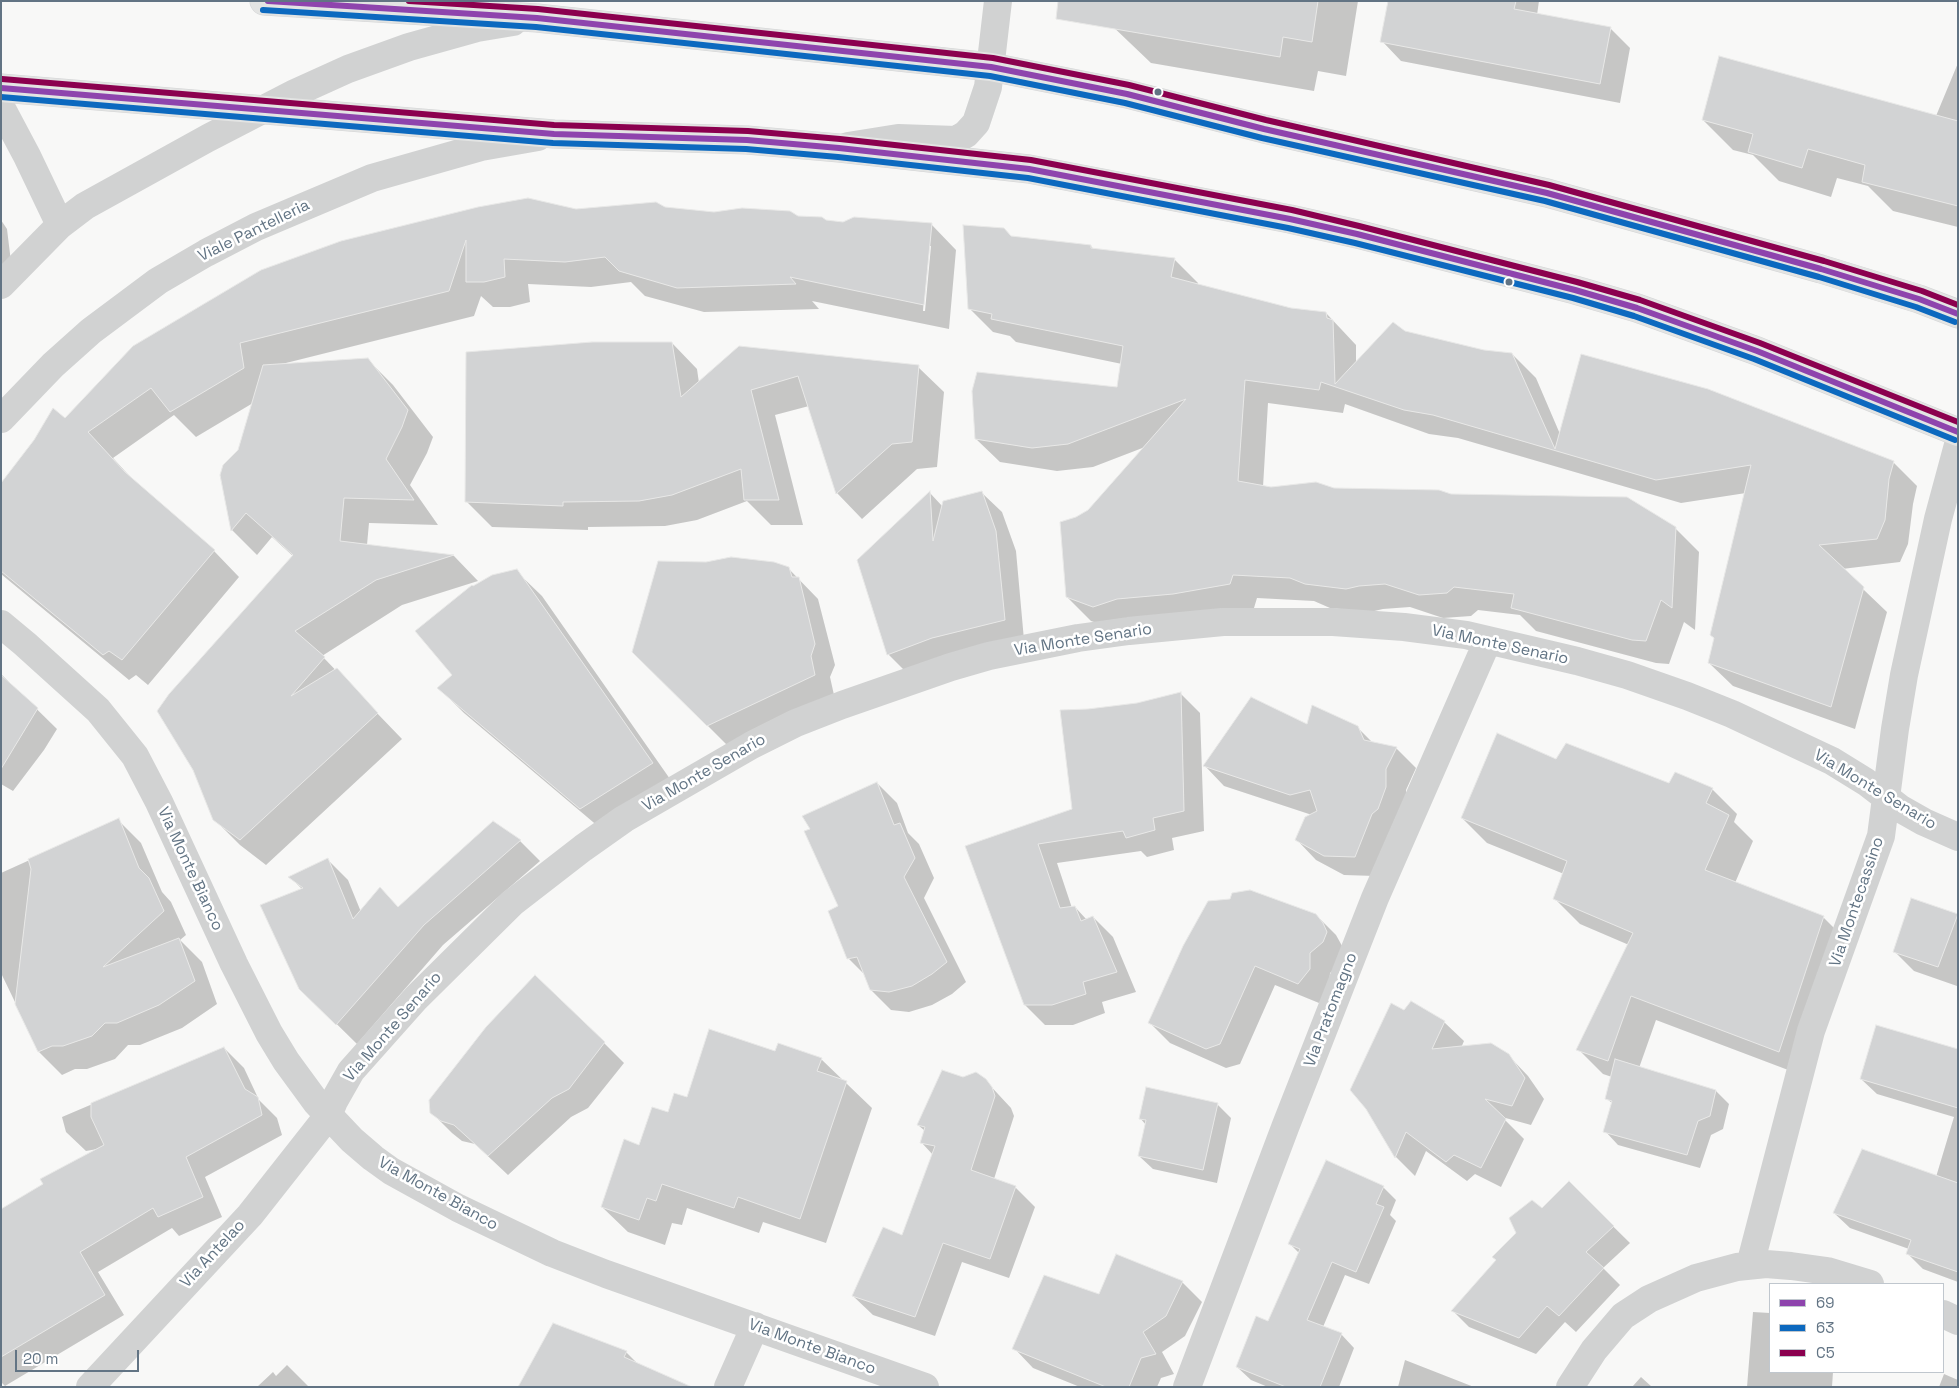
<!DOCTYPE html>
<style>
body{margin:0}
#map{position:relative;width:1959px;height:1388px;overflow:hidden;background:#f8f8f7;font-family:"Space Grotesk",sans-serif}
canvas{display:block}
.frame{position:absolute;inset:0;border:2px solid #627484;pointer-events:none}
.legend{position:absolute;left:1769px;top:1283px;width:175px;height:90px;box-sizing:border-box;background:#fff;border:1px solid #c0c7ce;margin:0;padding:6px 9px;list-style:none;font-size:15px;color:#627484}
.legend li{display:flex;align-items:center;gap:10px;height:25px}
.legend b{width:25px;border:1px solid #c0c7ce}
.scale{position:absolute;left:15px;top:1350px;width:124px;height:22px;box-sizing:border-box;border:2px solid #627484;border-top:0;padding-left:6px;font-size:15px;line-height:18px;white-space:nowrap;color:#627484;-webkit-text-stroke:4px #fff;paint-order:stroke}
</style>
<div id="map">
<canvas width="1959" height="1388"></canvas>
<div class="frame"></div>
<ul class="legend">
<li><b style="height:6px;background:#8e44ad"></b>69</li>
<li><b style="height:6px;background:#0c69bf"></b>63</li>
<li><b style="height:6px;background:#8b004f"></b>C5</li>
</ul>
<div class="scale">20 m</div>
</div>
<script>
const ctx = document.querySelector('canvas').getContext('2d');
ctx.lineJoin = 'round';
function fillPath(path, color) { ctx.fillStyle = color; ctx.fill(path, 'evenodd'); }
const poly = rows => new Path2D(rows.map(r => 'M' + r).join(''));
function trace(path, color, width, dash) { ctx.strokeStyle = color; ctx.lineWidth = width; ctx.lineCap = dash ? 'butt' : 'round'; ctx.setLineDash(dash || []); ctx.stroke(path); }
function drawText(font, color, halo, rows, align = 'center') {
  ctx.font = font + ' "Space Grotesk",sans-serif'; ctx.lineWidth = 5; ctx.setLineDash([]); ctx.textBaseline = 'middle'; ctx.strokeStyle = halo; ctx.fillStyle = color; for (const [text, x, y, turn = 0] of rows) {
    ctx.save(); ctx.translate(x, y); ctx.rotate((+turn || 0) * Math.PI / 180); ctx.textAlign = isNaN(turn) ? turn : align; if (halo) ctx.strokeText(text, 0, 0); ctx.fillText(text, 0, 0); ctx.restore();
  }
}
const shadow = poly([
 [1086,1,1358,1,1346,76,1318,71,1314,91,1151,63],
 [1389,1,1539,1,1537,15,1610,28,1630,48,1620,103,1401,61,1382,41],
 [1958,63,1958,227,1893,211,1868,186,1837,178,1831,197,1779,181,1753,155,1733,150,1703,120,1936,116],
 [665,209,798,218,843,223,931,224,956,250,949,329,812,301,819,309,704,312,645,296,631,282,591,287,528,284,530,302,510,307,493,307,481,296,474,316,286,363,286,365,367,359,393,385,433,437,427,453,410,485,438,525,369,523,367,545,454,556,478,581,402,605,322,656,402,739,266,865,240,845,214,819,294,557,272,537,257,555,232,530,221,475,239,450,253,403,196,437,174,415,113,458,134,481,214,551,239,577,148,685,136,675,129,680,1,574,1,485,65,419,262,271,576,210],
 [928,246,931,246,925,311,923,311],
 [1,220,7,229,11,262,1,272],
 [1011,237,1091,246,1094,250,1174,259,1198,283,1197,285,1291,309,1326,313,1356,345,1356,362,1405,332,1484,351,1512,354,1536,378,1560,434,1893,462,1917,486,1913,504,1908,544,1900,562,1842,569,1887,612,1855,729,1733,686,1709,663,1746,493,1681,503,1458,438,1429,434,1345,404,1343,413,1268,403,1263,487,1451,495,1675,528,1699,552,1695,630,1684,622,1669,664,1656,663,1536,631,1520,615,1478,610,1471,616,1443,618,1410,607,1383,609,1370,612,1330,608,1314,601,1257,598,1254,608,1118,630,1091,621,1067,597,1077,518,1089,511,1145,447,1093,467,1057,471,1000,462,976,439,1118,388,1122,364,1016,342,1010,336,993,332,969,308],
 [672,343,697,369,699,383,918,367,944,392,937,467,917,469,862,519,837,493,809,406,775,415,803,525,771,525,747,501,697,520,665,526,588,527,588,530,492,527,467,502],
 [930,493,943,507,982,493,1002,512,1016,551,1024,640,908,674,888,654],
 [788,568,818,599,835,665,830,677,834,695,727,745,634,652],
 [516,571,542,596,677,789,606,833,464,713,439,688,454,675],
 [1,674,57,729,44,750,13,791,1,784],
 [1180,693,1200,713,1204,831,1172,838,1174,850,1147,857,1141,851,1057,863,1072,908,1075,907,1087,920,1093,917,1113,937,1136,992,1102,1002,1105,1013,1073,1025,1045,1025,1025,1005,967,846,1073,810,1088,711,1137,704],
 [1307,726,1357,727,1374,744,1396,748,1416,768,1406,790,1406,807,1375,876,1344,875,1316,860,1297,840,1312,815,1224,786,1205,766],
 [1556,761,1669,785,1712,789,1737,814,1734,822,1753,841,1735,883,1823,917,1848,942,1804,1076,1656,1020,1639,1068,1716,1091,1729,1104,1723,1129,1711,1135,1700,1168,1618,1145,1605,1131,1613,1104,1606,1098,1612,1077,1603,1074,1578,1049,1629,945,1580,924,1555,899,1564,874,1487,843,1462,818],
 [877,783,897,803,908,833,919,844,934,878,924,898,966,982,952,994,932,1005,909,1012,891,1010,871,990,866,976,848,958,840,907],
 [118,820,141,843,162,892,171,902,186,935,180,940,202,962,217,1004,182,1028,140,1045,128,1045,115,1059,87,1069,75,1069,62,1075,39,1052,1,973,1,873],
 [493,823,520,841,540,861,443,945,357,1044,300,988,303,890,290,877,328,860,348,880,361,912,399,908],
 [1911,900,1958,915,1957,986,1914,971,1894,951],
 [1316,915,1336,935,1346,953,1342,962,1330,973,1329,989,1319,1003,1275,985,1240,1064,1226,1068,1170,1043,1150,1023],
 [1405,1011,1444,1022,1464,1041,1461,1048,1508,1055,1528,1076,1544,1099,1531,1125,1502,1117,1524,1139,1501,1187,1475,1174,1467,1181,1426,1151,1415,1176,1396,1157,1367,1108],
 [604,1043,624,1063,588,1108,571,1117,508,1175,475,1144,462,1141,452,1133,432,1113],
 [224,1048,244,1068,259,1100,277,1118,282,1135,205,1177,222,1217,179,1236,172,1228,98,1272,124,1315,5,1386,1,1382,1,1211,109,1147,86,1151,66,1132,62,1117],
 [1958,1051,1958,1282,1923,1269,1908,1254,1909,1249,1850,1228,1834,1213,1936,1177,1954,1117,1877,1094,1861,1079],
 [775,1053,821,1059,872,1108,826,1243,763,1222,759,1233,687,1208,682,1225,672,1223,665,1245,628,1232,602,1207,640,1146,669,1114,687,1099],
 [963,1079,985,1080,1011,1108,1014,1116,994,1179,1015,1187,1035,1207,1009,1278,962,1262,935,1336,873,1315,853,1296,903,1236,933,1155,921,1142,925,1131,918,1125],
 [1217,1104,1231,1118,1217,1183,1153,1169,1139,1156,1146,1125,1140,1118],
 [1569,1183,1630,1243,1603,1268,1620,1285,1576,1332,1565,1322,1536,1354,1469,1327,1453,1311,1542,1209],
 [1383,1187,1396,1200,1390,1215,1396,1221,1369,1284,1345,1275,1323,1327,1341,1334,1354,1348,1339,1387,1268,1387,1251,1380,1237,1367,1269,1322,1299,1253,1290,1244],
 [1182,1282,1202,1302,1185,1336,1162,1352,1174,1374,1161,1378,1157,1387,1080,1387,1033,1368,1014,1348,1099,1295],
 [1753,1312,1770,1313,1770,1372,1833,1372,1832,1387,1747,1387],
 [626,1352,640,1366,520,1387],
 [1405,1360,1474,1387,1398,1387],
 [287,1365,309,1387,257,1387,273,1372,276,1376],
 [1944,1374,1958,1380,1958,1387,1939,1387],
 [1641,1377,1652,1387,1632,1387]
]);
const building = poly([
 [1058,1,1318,1,1312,42,1283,37,1280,57,1056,19,1058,1],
 [1388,1,1516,1,1514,9,1611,27,1600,84,1380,42,1388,1],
 [1719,56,1958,121,1958,206,1862,182,1865,165,1808,149,1802,168,1748,152,1753,134,1702,120,1719,56],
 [528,198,576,209,656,202,665,207,714,212,742,208,790,211,798,216,822,217,826,220,843,222,854,217,932,223,924,305,790,277,796,284,677,288,619,271,605,257,565,262,504,259,505,277,484,282,466,282,466,240,449,291,240,343,244,368,170,412,151,388,88,432,125,472,215,550,122,660,109,651,103,655,1,571,1,483,34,440,53,408,65,418,133,346,261,270,341,241,478,207,528,198],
 [963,225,1004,228,1011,236,1091,245,1091,248,1175,258,1171,277,1291,308,1326,312,1327,318,1333,320,1335,384,1393,322,1405,331,1484,350,1512,353,1555,449,1581,354,1708,389,1894,461,1889,479,1885,520,1877,539,1819,545,1864,587,1831,707,1708,663,1714,638,1710,635,1751,465,1656,480,1433,415,1404,410,1321,382,1319,390,1245,380,1238,481,1271,487,1316,482,1334,488,1439,490,1451,494,1627,497,1676,527,1672,608,1661,600,1646,641,1632,640,1511,608,1514,594,1454,587,1447,593,1419,595,1385,584,1359,586,1346,589,1305,584,1290,578,1233,575,1230,584,1173,594,1117,599,1093,607,1066,597,1060,522,1076,517,1088,510,1186,399,1068,444,1032,448,975,439,972,391,977,372,1117,387,1123,346,991,319,992,314,968,309,963,225],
 [592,342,672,342,681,397,739,346,919,365,912,442,892,444,836,494,798,376,751,390,779,500,744,500,741,469,672,495,639,501,563,502,563,506,465,502,466,352,592,342],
 [368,358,408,410,402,427,386,459,414,500,344,498,340,541,454,555,376,580,295,631,325,657,291,696,337,668,378,713,240,840,213,820,193,770,157,711,169,694,293,555,246,513,231,531,220,475,223,465,238,450,263,365,368,358],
 [930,491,933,541,943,501,982,491,996,531,1005,620,932,638,887,655,857,560,930,491],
 [731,557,774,562,789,567,792,577,799,577,815,644,811,656,815,675,707,726,632,652,658,561,706,562,731,557],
 [517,569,653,763,580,809,437,688,452,675,415,631,472,585,473,586,492,575,517,569],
 [1,675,38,708,1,769,1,675],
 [1181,692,1184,811,1153,818,1155,830,1126,838,1123,831,1038,844,1060,908,1075,906,1081,921,1093,916,1117,972,1083,982,1086,994,1052,1005,1024,1005,965,846,1072,809,1060,710,1088,709,1137,703,1181,692],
 [1251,697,1307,724,1312,705,1358,726,1364,740,1397,747,1386,769,1386,787,1378,809,1372,814,1355,857,1324,856,1295,840,1305,817,1317,811,1310,790,1290,795,1203,766,1251,697],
 [1497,733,1556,759,1566,743,1669,783,1675,772,1713,788,1706,803,1729,815,1705,870,1824,916,1779,1052,1631,996,1608,1061,1576,1050,1633,933,1553,899,1567,861,1461,818,1497,733],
 [877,782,894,825,900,823,915,858,904,877,947,962,932,974,912,986,889,992,870,990,857,957,847,959,828,911,838,906,804,831,810,829,802,816,877,782],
 [119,818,139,868,149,878,164,911,103,967,179,938,195,981,159,1005,117,1023,105,1023,92,1036,63,1046,52,1046,38,1052,15,1004,31,869,28,859,119,818],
 [493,821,521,840,424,925,336,1025,299,989,260,905,303,888,288,877,328,858,353,919,380,887,398,907,493,821],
 [1250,890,1316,914,1323,923,1327,932,1323,942,1310,953,1310,969,1298,984,1255,966,1220,1044,1206,1049,1148,1023,1183,946,1208,901,1230,899,1232,893,1250,890],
 [1911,898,1958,914,1938,967,1893,952,1911,898],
 [535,975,605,1042,569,1089,552,1098,488,1156,454,1125,441,1121,430,1113,429,1100,486,1027,535,975],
 [1411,1001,1445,1021,1432,1049,1491,1043,1509,1054,1525,1078,1512,1106,1485,1099,1506,1119,1481,1168,1454,1155,1446,1162,1406,1132,1395,1158,1366,1109,1350,1090,1391,1003,1404,1010,1411,1001],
 [1876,1025,1958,1049,1958,1108,1860,1079,1876,1025],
 [709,1029,775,1051,778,1043,822,1058,817,1071,847,1081,800,1219,738,1197,734,1208,662,1184,656,1201,647,1198,639,1220,601,1207,624,1139,639,1145,652,1107,668,1112,674,1093,687,1097,709,1029],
 [224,1047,245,1089,258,1097,262,1115,186,1157,203,1197,158,1217,153,1208,80,1252,105,1295,1,1357,1,1209,43,1184,40,1179,104,1145,91,1117,91,1103,224,1047],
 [1615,1059,1716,1090,1710,1116,1698,1121,1687,1155,1603,1132,1612,1101,1605,1099,1615,1059],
 [942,1070,963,1077,976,1072,986,1079,992,1087,995,1096,971,1170,1016,1186,990,1259,943,1243,915,1317,852,1296,883,1227,902,1235,935,1146,920,1143,925,1127,917,1125,942,1070],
 [1146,1087,1218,1103,1203,1170,1138,1156,1146,1120,1139,1119,1146,1087],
 [1862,1149,1958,1183,1958,1272,1906,1254,1911,1240,1833,1213,1862,1149],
 [1326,1160,1384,1186,1376,1204,1384,1207,1356,1272,1332,1262,1307,1320,1342,1333,1320,1387,1286,1387,1236,1367,1256,1316,1268,1321,1300,1249,1288,1244,1326,1160],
 [1569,1181,1614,1226,1586,1252,1604,1268,1559,1316,1547,1306,1519,1338,1451,1311,1496,1260,1492,1257,1516,1233,1509,1218,1532,1200,1542,1208,1569,1181],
 [1116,1254,1183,1281,1166,1316,1143,1332,1156,1354,1141,1358,1129,1387,1106,1387,1012,1349,1044,1275,1099,1294,1116,1254],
 [553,1323,627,1351,624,1357,692,1387,518,1387,553,1323]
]);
const minor = poly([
 [1,107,27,156,60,225],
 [848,146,898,138,956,140,966,134,976,123,988,87,998,1],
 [1,285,60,225,85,206,208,138,295,93,348,69,409,47,477,28,513,22],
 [1,419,53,365,91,331,158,281,206,253,256,227,372,178,481,147,538,137],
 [1,624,25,644,98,710,135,756,159,802,234,964,269,1033,286,1061,316,1102,352,1140,373,1158,391,1171,458,1208,552,1253,606,1274,925,1387],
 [1750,1265,1811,1031,1881,836,1895,729,1904,675,1938,519,1958,445],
 [1943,1314,1958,1321],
 [90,1387,250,1215,328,1116,334,1101,351,1071,416,998,512,903,583,848,624,819,752,745,796,723,842,705,951,667,989,656,1078,638,1129,631,1223,622,1333,622,1404,627,1466,635,1577,661,1627,675,1687,696,1732,714,1832,761,1866,782,1901,809,1924,822,1958,837],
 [728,1387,755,1326],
 [1187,1387,1286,1125,1375,898,1488,640],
 [1570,1387,1594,1350,1623,1316,1649,1299,1696,1278,1737,1267,1766,1264,1791,1266,1827,1271,1870,1284]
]);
const major = poly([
 [264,1,537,18,991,67,1127,94,1264,129,1547,193,1821,269,1919,299,1958,314],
 [1,88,554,134,747,140,839,148,1029,169,1290,219,1357,234,1575,290,1637,308,1757,351,1958,432]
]);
const bus1 = poly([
 [268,1,537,18,991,67,1127,94,1264,129,1547,193,1821,269,1919,299,1958,314],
 [1,88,554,134,747,140,839,148,1029,169,1290,219,1357,234,1575,290,1637,308,1757,351,1958,432]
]);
const bus2 = poly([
 [263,10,536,27,990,76,1125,103,1262,138,1545,201,1819,277,1916,307,1955,322],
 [1,97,553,143,746,149,838,157,1028,178,1288,228,1355,243,1573,298,1634,316,1754,359,1955,440]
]);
const bus3 = poly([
 [409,1,538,9,993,58,1129,85,1266,120,1549,185,1824,261,1922,291,1958,305],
 [2,79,554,125,748,131,840,139,1031,160,1292,210,1359,226,1577,282,1640,300,1760,343,1958,422]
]);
const markers = [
 [1158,92,4.5,"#627484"],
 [1509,282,4.5,"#627484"]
];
const streetNames = [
 ["Viale Pantelleria",254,231,-26],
 ["Via Monte Senario",1083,640,-9],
 ["Via Monte Senario",1500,645,12],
 ["Via Monte Senario",704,773,-30],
 ["Via Monte Senario",1875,790,31],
 ["Via Monte Bianco",190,869,65],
 ["Via Montecassino",1857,902,-71],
 ["Via Pratomagno",1331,1010,-69],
 ["Via Monte Senario",393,1027,-49],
 ["Via Monte Bianco",438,1194,29],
 ["Via Antelao",213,1254,-47],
 ["Via Monte Bianco",812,1347,20]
];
fillPath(shadow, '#0003');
fillPath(building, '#d2d3d4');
trace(building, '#e8e8e7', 1);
trace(major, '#d3d4d5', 29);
trace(minor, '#d1d2d2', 28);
trace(major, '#e3e4e3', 28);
trace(bus1, '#8e44ad', 6);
trace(bus2, '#0c69bf', 6);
trace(bus3, '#8b004f', 6);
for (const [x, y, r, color] of markers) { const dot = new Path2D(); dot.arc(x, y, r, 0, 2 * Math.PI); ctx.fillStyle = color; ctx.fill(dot); trace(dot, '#fff', 2); }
drawText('16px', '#627484', '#fff', streetNames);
</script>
